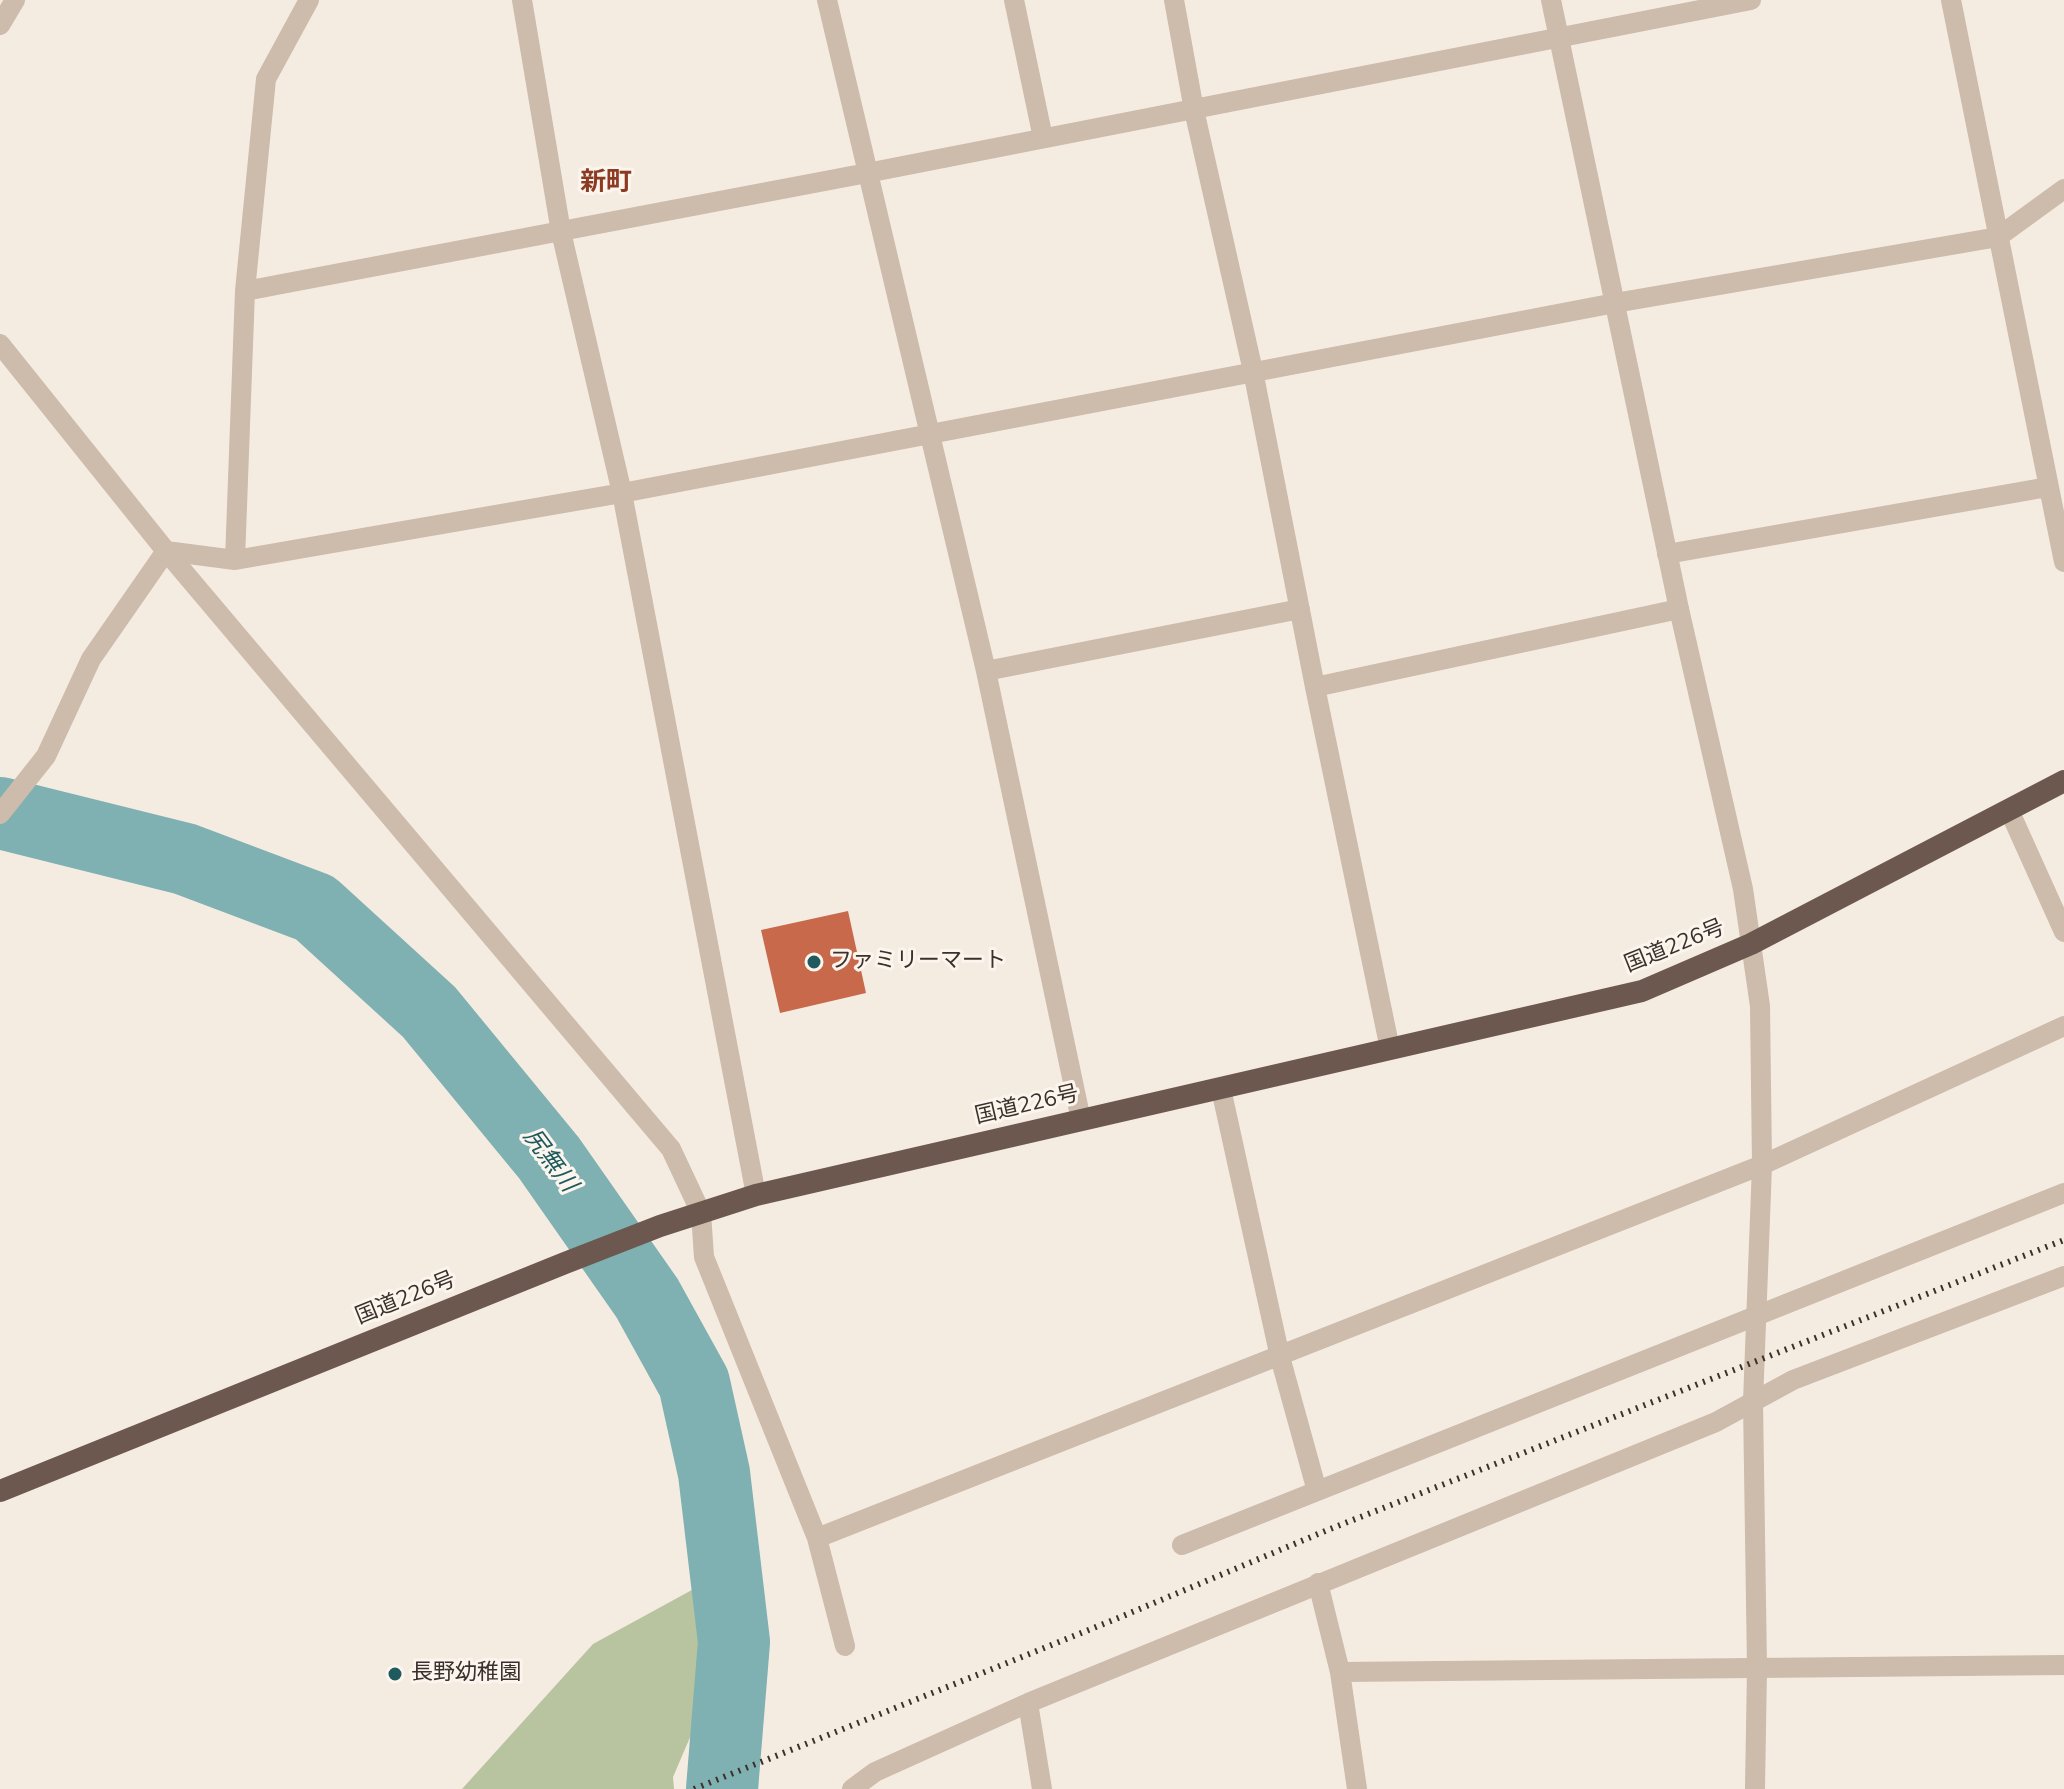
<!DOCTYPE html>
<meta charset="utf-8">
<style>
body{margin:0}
canvas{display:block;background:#f4ebe1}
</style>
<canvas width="2064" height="1789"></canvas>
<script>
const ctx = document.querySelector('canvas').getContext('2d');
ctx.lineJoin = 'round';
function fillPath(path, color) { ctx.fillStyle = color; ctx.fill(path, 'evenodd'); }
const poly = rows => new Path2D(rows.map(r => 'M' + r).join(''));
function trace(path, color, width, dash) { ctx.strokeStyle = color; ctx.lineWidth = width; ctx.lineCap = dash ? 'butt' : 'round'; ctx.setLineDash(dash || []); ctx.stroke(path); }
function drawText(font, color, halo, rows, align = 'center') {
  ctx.font = font + ' "Nunito Sans","Noto Sans JP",sans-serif'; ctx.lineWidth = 6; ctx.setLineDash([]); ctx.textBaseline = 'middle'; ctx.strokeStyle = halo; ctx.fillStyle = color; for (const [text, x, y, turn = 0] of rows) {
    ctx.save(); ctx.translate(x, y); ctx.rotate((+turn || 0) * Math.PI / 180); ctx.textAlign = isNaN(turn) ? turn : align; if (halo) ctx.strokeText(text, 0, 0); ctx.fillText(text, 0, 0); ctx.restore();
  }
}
const green = poly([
 [712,1579,718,1672,673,1777,674,1789,462,1789,593,1644]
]);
const river = poly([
 [0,813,185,859,315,908,429,1012,549,1158,647,1298,694,1383,714,1473,734,1642,722,1789]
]);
const building = poly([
 [848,911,866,993,780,1013,761,930]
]);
const minor = poly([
 [522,0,561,232,622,493,756,1195],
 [827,0,986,671,1081,1120],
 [1014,0,1043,138],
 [1174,0,1194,110,1253,371,1315,687,1390,1049],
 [1951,0,2064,562],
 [245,291,867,173,1751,0],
 [1667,554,2048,487],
 [235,560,245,291,266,79,309,0],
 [986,671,1300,609],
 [1315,687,1679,609],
 [2009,810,2064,932],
 [0,814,46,756,91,659,166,551,235,560,622,493,1615,303,1998,237,2064,189],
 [1221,1089,1280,1357,1317,1491],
 [701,1213,704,1257,817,1538,845,1646],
 [817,1538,1762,1165,2064,1026],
 [1182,1545,2064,1193],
 [1318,1583,1340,1672,1357,1789],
 [1340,1672,2064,1665],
 [1028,1703,1042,1789],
 [852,1789,875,1772,1028,1703,1716,1422,1793,1380,2064,1276]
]);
const tertiary = poly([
 [1551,0,1679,609,1743,889,1760,1006,1762,1165,1753,1402,1757,1668,1755,1789],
 [0,25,15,0],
 [0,344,166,551,671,1149,701,1213]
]);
const trunk = poly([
 [0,1491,565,1263,660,1226,756,1195,1642,991,1751,944,2064,781]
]);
const rail = poly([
 [694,1789,1111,1621,1330,1529,2064,1240]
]);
const markers = [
 [814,962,8,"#1f5a5e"],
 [395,1674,8,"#1f5a5e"]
];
const streetNames = [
 ["国道226号",1675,947,-22],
 ["国道226号",1027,1106,-13],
 ["国道226号",406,1299,-22]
];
const poiNames = [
 ["ファミリーマート",830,962],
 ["長野幼稚園",411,1674]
];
const waterNames = [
 ["尻無川",549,1161,53]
];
const quarterNames = [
 ["新町",606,184]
];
fillPath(green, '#b8c4a0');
trace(river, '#7fb0b2', 72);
fillPath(building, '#c8694b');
trace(minor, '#cdbbac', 20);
trace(tertiary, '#cdbbac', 20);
trace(trunk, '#6c584f', 22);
trace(rail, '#3b302b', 6, [2, 6]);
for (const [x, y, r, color] of markers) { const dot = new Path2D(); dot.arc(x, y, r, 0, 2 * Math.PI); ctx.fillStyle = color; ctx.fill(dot); trace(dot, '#fbf5ee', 3); }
drawText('22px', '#3b302b', '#fbf5ee', streetNames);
drawText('22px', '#3b302b', '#fbf5ee', poiNames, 'left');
drawText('italic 24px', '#1f5a5e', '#fbf5ee', waterNames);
drawText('bold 26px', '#8c3b22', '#fbf5ee', quarterNames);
</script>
